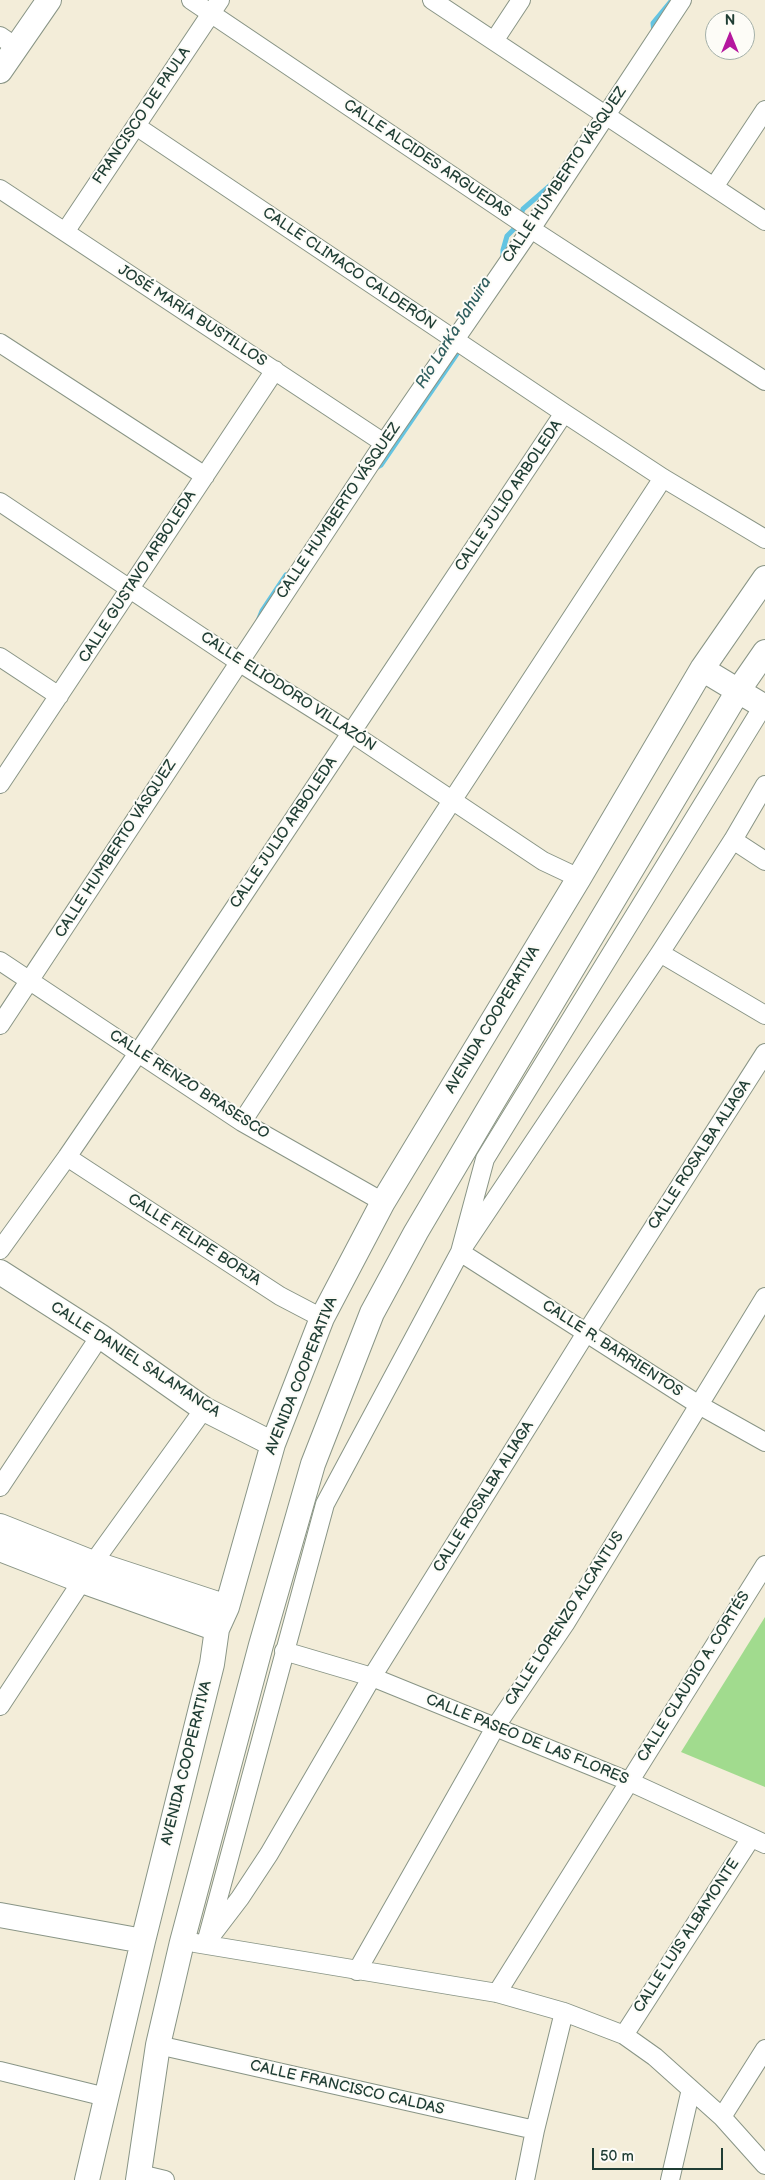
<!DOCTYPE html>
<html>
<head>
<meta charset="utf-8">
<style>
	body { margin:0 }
	#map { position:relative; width:765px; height:2180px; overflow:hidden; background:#f3edd9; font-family:"Balsamiq Sans",sans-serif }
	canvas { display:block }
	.north { position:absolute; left:705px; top:10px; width:50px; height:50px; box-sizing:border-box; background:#fdfcf7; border:1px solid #a4b0a9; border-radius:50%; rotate:0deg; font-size:14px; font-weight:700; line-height:20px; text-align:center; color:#1f3d34 }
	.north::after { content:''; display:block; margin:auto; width:18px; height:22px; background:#b5179e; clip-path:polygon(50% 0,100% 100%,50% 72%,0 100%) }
	.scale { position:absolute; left:592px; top:2148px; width:131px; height:22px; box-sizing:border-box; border:2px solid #1f3d34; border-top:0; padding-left:6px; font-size:15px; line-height:18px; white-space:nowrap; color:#1f3d34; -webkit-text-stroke:4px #fdfcf7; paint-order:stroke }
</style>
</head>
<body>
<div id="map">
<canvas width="765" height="2180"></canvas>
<div class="north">N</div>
<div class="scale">50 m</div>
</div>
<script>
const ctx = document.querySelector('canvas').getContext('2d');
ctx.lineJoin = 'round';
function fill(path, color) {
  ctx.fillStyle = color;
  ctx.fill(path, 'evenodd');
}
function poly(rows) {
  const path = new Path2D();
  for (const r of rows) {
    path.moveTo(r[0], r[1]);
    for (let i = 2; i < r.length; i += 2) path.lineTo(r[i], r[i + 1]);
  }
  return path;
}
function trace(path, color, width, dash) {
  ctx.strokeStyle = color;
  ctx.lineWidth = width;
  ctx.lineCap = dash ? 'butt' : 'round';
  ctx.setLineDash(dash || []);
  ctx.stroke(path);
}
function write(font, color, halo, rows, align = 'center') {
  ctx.font = font + ' "Balsamiq Sans",sans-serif';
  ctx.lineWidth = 4;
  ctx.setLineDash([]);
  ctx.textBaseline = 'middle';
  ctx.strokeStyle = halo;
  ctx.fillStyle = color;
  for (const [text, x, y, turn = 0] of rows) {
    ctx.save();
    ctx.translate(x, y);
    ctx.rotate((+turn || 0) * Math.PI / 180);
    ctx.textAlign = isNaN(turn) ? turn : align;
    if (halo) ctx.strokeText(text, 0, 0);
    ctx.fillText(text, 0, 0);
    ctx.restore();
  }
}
const green = poly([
	[765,1617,765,1787,681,1752]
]);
const stream = poly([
	[654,33,653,23,672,0],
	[503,260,503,250,507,236,517,226,523,209,553,183],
	[374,469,381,465,461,348],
	[258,621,262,611,286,575]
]);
const street = poly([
	[191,0,531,229,765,381],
	[432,0,765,221],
	[0,36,16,47],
	[494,41,521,0],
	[136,126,564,413,663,478,765,539],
	[714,187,765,110],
	[0,189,384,443],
	[65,232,220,0],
	[0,343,205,476],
	[0,502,245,666,350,732,543,861,579,878],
	[0,657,59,696],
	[765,703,485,1159,460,1252,699,1405,765,1442],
	[0,784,275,370],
	[733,840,765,861],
	[660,953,765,1015],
	[0,961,242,1122,383,1202],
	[0,1025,384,443,531,229,682,0],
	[242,1122,663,478],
	[67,1157,280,1296,322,1318],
	[0,1250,67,1157,138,1053,564,413],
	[0,1487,100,1336],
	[93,1563,204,1409],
	[284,1651,372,1677,628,1781,765,1844],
	[0,1706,82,1581],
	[211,1936,240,1898,269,1854,372,1677,586,1333,765,1053],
	[195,1943,497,1993,564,2012,624,2035,655,2057,722,2117,765,2165],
	[206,1943,325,1504,460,1252,660,953,733,840,765,785],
	[357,1971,496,1726,565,1624,765,1297],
	[497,1993,765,1565],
	[624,2035,751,1838],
	[158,2045,535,2130],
	[0,2071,106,2097],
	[722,2117,765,2049],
	[140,2174,165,2180],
	[525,2180,535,2130,564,2012],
	[670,2180,691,2089]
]);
const secondary = poly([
	[0,71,49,0],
	[702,669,765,707],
	[0,1272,100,1336,204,1409,273,1444],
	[0,1526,93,1563,227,1607],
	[0,1549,82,1581,217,1629],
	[0,1915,143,1941],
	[87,2180,143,1941,212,1664,217,1629,227,1607,273,1444,322,1318,383,1202,579,878,702,669,765,578],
	[138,2180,158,2045,182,1942,261,1645,313,1464,372,1313,416,1232,488,1110,738,691,765,652]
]);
const streetNames = [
	["FRANCISCO DE PAULA",142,116,-56],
	["CALLE ALCIDES ARGUEDAS",427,159,34],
	["CALLE HUMBERTO VÁSQUEZ",565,175,-56],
	["CALLE CLIMACO CALDERÓN",349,269,34],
	["JOSÉ MARÍA BUSTILLOS",192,316,33],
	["CALLE JULIO ARBOLEDA",509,496,-56],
	["CALLE HUMBERTO VÁSQUEZ",339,511,-56],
	["CALLE GUSTAVO ARBOLEDA",138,577,-57],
	["CALLE ELIODORO VILLAZÓN",288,692,33],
	["CALLE JULIO ARBOLEDA",284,833,-56],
	["CALLE HUMBERTO VÁSQUEZ",116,849,-57],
	["AVENIDA COOPERATIVA",493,1020,-59],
	["CALLE RENZO BRASESCO",189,1085,33],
	["CALLE ROSALBA ALIAGA",700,1155,-57],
	["CALLE FELIPE BORJA",194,1240,33],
	["CALLE R. BARRIENTOS",612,1349,33],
	["CALLE DANIEL SALAMANCA",135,1360,33],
	["AVENIDA COOPERATIVA",302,1376,-68],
	["CALLE ROSALBA ALIAGA",484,1497,-58],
	["CALLE LORENZO ALCANTUS",565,1619,-57],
	["CALLE CLAUDIO A. CORTÉS",694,1677,-58],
	["CALLE PASEO DE LAS FLORES",527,1740,22],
	["AVENIDA COOPERATIVA",187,1763,-76],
	["CALLE LUIS ALBAMONTE",687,1936,-57],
	["CALLE FRANCISCO CALDAS",347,2088,13]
];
const waterNames = [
	["Río Lark’a Jahuira",454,333,-58]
];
fill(green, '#a1db8e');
trace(stream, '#64c4e2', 5);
trace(street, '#899586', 20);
trace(secondary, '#899586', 26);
trace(street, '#fff', 18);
trace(secondary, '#fff', 24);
write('15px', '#1f3d34', '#fdfcf7', streetNames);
write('italic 16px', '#305f60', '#fdfcf7', waterNames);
</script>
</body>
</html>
